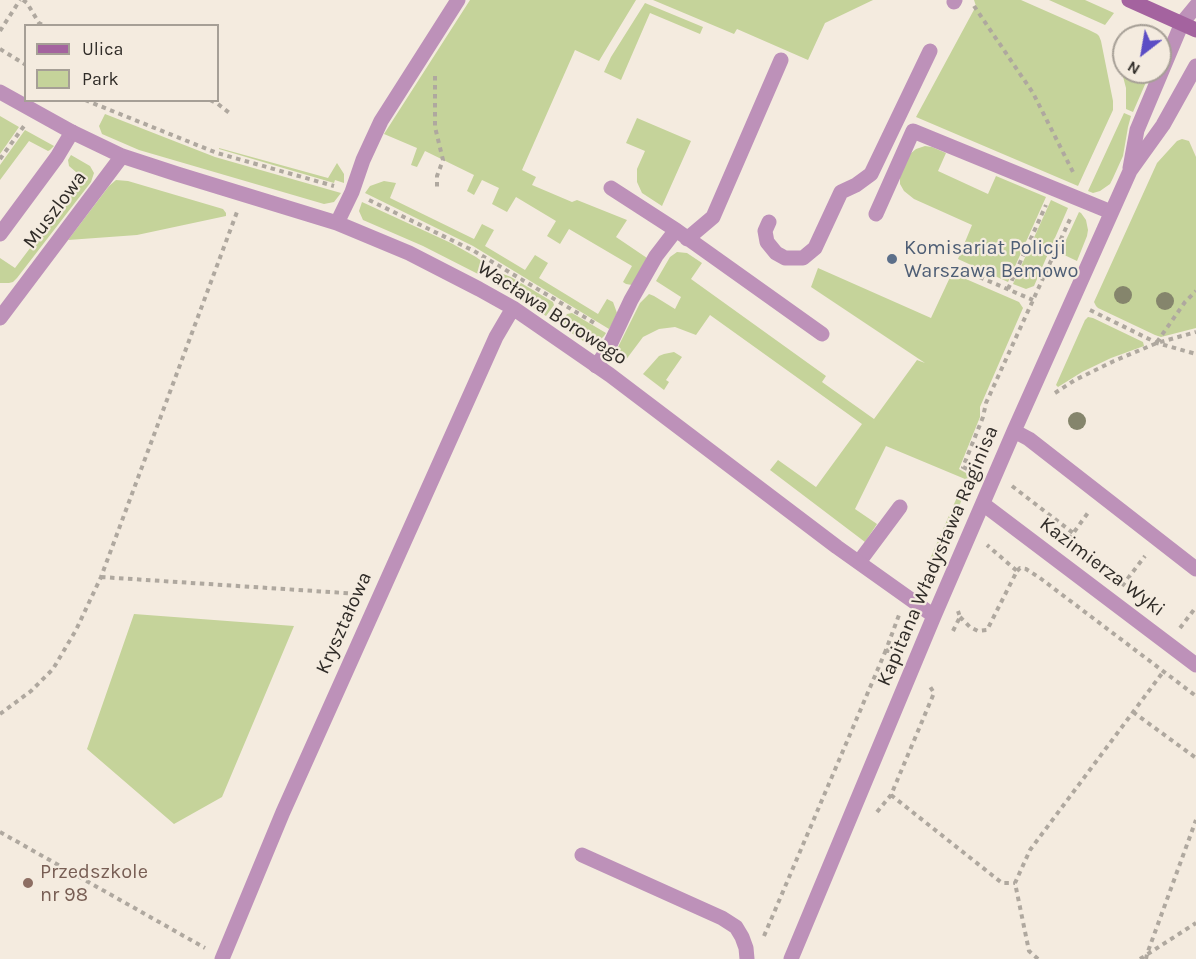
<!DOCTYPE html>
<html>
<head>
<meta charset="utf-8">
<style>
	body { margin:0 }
	#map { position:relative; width:1196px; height:959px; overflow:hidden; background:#f4ebdf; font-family:Karla,sans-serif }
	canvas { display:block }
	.legend { position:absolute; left:24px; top:24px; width:195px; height:78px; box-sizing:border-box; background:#f4ebdf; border:2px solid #a69f96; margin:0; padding:8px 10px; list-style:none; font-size:18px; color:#302c28 }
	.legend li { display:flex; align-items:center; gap:12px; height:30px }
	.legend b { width:30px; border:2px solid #a69f96 }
	.north { position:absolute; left:1112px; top:24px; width:60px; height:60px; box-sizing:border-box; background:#f4ebdf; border:2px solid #a69f96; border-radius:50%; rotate:211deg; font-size:16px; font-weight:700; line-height:24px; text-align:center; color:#302c28 }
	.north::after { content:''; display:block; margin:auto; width:21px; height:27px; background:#5b4dc5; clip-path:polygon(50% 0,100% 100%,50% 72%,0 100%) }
</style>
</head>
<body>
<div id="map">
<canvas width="1196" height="959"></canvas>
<ul class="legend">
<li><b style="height:8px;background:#a4639f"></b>Ulica</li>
<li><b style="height:16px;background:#c5d39a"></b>Park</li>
</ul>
<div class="north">N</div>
</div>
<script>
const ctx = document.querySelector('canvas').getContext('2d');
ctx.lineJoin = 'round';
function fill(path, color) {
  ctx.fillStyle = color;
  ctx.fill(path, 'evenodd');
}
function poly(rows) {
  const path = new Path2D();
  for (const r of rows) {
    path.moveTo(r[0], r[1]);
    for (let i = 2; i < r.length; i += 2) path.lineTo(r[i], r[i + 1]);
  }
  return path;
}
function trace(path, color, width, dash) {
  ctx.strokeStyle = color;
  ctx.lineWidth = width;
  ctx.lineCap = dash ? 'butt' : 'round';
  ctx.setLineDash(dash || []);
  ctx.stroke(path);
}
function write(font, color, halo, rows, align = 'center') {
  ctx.font = font + ' Karla,sans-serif';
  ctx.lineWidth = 4.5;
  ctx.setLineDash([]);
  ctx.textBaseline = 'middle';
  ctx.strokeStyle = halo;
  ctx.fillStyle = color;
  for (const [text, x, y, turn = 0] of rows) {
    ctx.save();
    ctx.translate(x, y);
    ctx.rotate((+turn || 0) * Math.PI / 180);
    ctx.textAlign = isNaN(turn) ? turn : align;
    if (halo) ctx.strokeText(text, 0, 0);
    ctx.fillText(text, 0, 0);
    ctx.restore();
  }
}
const green = poly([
	[470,0,636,0,599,61,575,50,522,170,536,177,532,185,572,202,577,200,627,220,616,237,647,258,632,285,626,284,623,282,632,266,569,229,560,244,547,236,556,221,516,197,507,212,492,204,499,188,482,180,474,195,467,191,474,175,425,151,417,167,411,165,417,148,384,134],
	[653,0,873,0,825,23,808,60,737,29,734,34],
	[974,0,1021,0,1089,30,1097,34,1099,36,1101,41,1113,101,1113,110,1078,186,916,117,976,6],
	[1049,0,1085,0,1114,13,1105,25],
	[645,3,703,27,700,34,650,13,621,80,604,72,611,57],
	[1124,66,1124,72,1147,72,1150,73,1133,112,1126,109,1126,88,1121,69],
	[1124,113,1131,116,1128,127,1123,156,1113,178,1110,184,1100,191,1093,193,1088,191],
	[105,114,215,157,341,193,334,202,324,204,139,150,102,134,99,126],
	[0,116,19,127,0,154],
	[637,118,691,141,662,206,642,193,637,182,637,169,645,151,626,143],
	[25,130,54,146,50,150,48,151,29,141,0,180,0,165],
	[1182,139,1189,141,1196,157,1196,328,1161,337,1155,335,1098,308,1096,306,1094,302,1157,163,1177,141],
	[925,146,932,147,946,153,938,171,988,194,996,176,1046,197,1008,282,958,259,972,225,914,199,904,191,900,184,900,176,910,154,916,149],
	[219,148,328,178,337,163,344,174,344,183,335,180,334,183,219,149],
	[71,155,90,166,94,173,91,182,17,278,13,282,9,283,0,283,0,258,15,268,83,178,69,166,68,160],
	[116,180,128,181,223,209,226,213,226,216,137,235,68,240,109,186],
	[384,181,396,183,390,198,474,239,482,224,494,230,485,246,525,270,535,255,548,263,539,278,598,314,607,299,613,302,617,313,612,324,609,329,473,246,365,193,370,186],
	[1051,200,1068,208,1034,286,1026,289,1013,284],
	[362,202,451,243,476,257,483,262,478,274,423,246,363,220,359,211],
	[1079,212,1081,213,1086,220,1088,230,1087,236,1077,261,1060,253],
	[677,252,687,253,702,263,691,279,826,376,822,382,874,419,917,360,925,363,811,287,818,268,931,318,952,273,1019,302,1023,308,980,407,980,417,959,469,966,473,969,479,968,485,937,559,934,560,930,559,965,479,886,446,855,509,877,524,865,542,770,470,778,460,816,487,862,424,710,315,696,335,675,327,659,329,643,337,625,361,615,353,640,303,649,294,654,296,675,309,681,297,656,281,670,257],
	[498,272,511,277,553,302,554,305,546,316,492,282],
	[572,313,606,333,604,336,597,343,589,345,560,325,567,314],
	[1088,317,1093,318,1143,342,1144,346,1111,358,1082,372,1058,387,1056,385,1085,320],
	[674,352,682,357,666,380,669,382,664,390,643,374,659,356,664,354],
	[134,614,294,626,222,797,174,824,87,749]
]);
const path = poly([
	[23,0,27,3,39,23,45,26],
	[974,6,1033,93,1074,174],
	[0,31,20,0],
	[0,49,26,65],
	[435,76,435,127,443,160,437,176,437,191],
	[85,100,217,153,334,186],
	[210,100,218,104,232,115],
	[0,159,24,126],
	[369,200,474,251,596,324],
	[963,270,1033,300],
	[1008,289,1046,205],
	[1090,310,1157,343,1196,354],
	[1157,342,1185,302,1196,291],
	[1055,393,1075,380,1114,361,1157,343,1196,332],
	[975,473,963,467,983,417,986,403,1071,217],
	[1012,486,1073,533],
	[1069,539,1090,510],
	[1017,571,1020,568,1026,569,1040,578,1196,696],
	[101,577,360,594],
	[1122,586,1145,556],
	[960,617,970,627,978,631,987,630,1017,571,987,545],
	[1180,628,1196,607],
	[953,631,960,617,958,611],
	[898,654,886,650,899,615],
	[1133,712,1196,758],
	[0,714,31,691,53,669,76,630,101,577,237,212],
	[891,795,1002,883,1015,883],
	[877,812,891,795,934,693,929,685],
	[0,832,205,948],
	[764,936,886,650],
	[1038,959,1029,951,1015,883,1030,850,1163,672],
	[1140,959,1196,923],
	[1146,959,1147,954,1196,820]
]);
const lane = poly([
	[954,2,955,0],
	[611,188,676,230,822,334],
	[876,214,913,131,1111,212],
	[769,222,765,231,767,242,776,253,785,258,803,258,815,248,841,192,856,185,871,174,930,51],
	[0,234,57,157,72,132],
	[687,239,713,217,781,60],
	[596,366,607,351,631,300,656,256,676,230],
	[859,562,900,507]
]);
const street = poly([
	[0,92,72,132,122,156,177,174,337,223,409,253,479,289,513,308,610,375,837,547,934,616],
	[1130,168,1137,130,1182,23,1196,6],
	[337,223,352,192,363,160,381,121,458,0],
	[0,318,122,156],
	[1014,431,1029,439,1196,569],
	[983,504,1196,665],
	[582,855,722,918,736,927,742,937,746,948,747,959],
	[222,959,283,812,496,337,513,308],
	[791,959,934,616,1014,431,1130,171,1163,125,1196,66]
]);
const secondary = poly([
	[1129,0,1196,30]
]);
const trees = [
	[1123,295],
	[1165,301],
	[1077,421]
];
const markers = [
	[892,259,6,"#5c6f8a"],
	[28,883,6,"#8d6e63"]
];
const streetNames = [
	["Muszlowa",55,210,-53],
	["Wacława Borowego",552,313,33],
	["Kapitana Władysława Raginisa",938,556,-67],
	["Kazimierza Wyki",1102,567,37],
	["Kryształowa",344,623,-66]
];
const serviceNames = [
	["Komisariat Policji",904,248],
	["Warszawa Bemowo",904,271]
];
const educationNames = [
	["Przedszkole",40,872],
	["nr 98",40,895]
];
fill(green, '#c5d39a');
trace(path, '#afa89f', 4, [4.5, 4.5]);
trace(lane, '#bd91b9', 15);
trace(street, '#bd91b9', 15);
trace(secondary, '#a4639f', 15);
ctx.fillStyle = '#85856c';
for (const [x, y] of trees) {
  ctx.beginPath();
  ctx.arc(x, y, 9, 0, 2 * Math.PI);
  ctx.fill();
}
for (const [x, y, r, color] of markers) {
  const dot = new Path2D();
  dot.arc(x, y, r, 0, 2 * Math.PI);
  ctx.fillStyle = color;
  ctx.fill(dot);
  trace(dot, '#f4ebdf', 2);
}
write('20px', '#302c28', '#f4ebdf', streetNames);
write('20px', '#4e5e75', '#f4ebdf', serviceNames, 'left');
write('20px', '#785e54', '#f4ebdf', educationNames, 'left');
</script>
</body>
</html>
